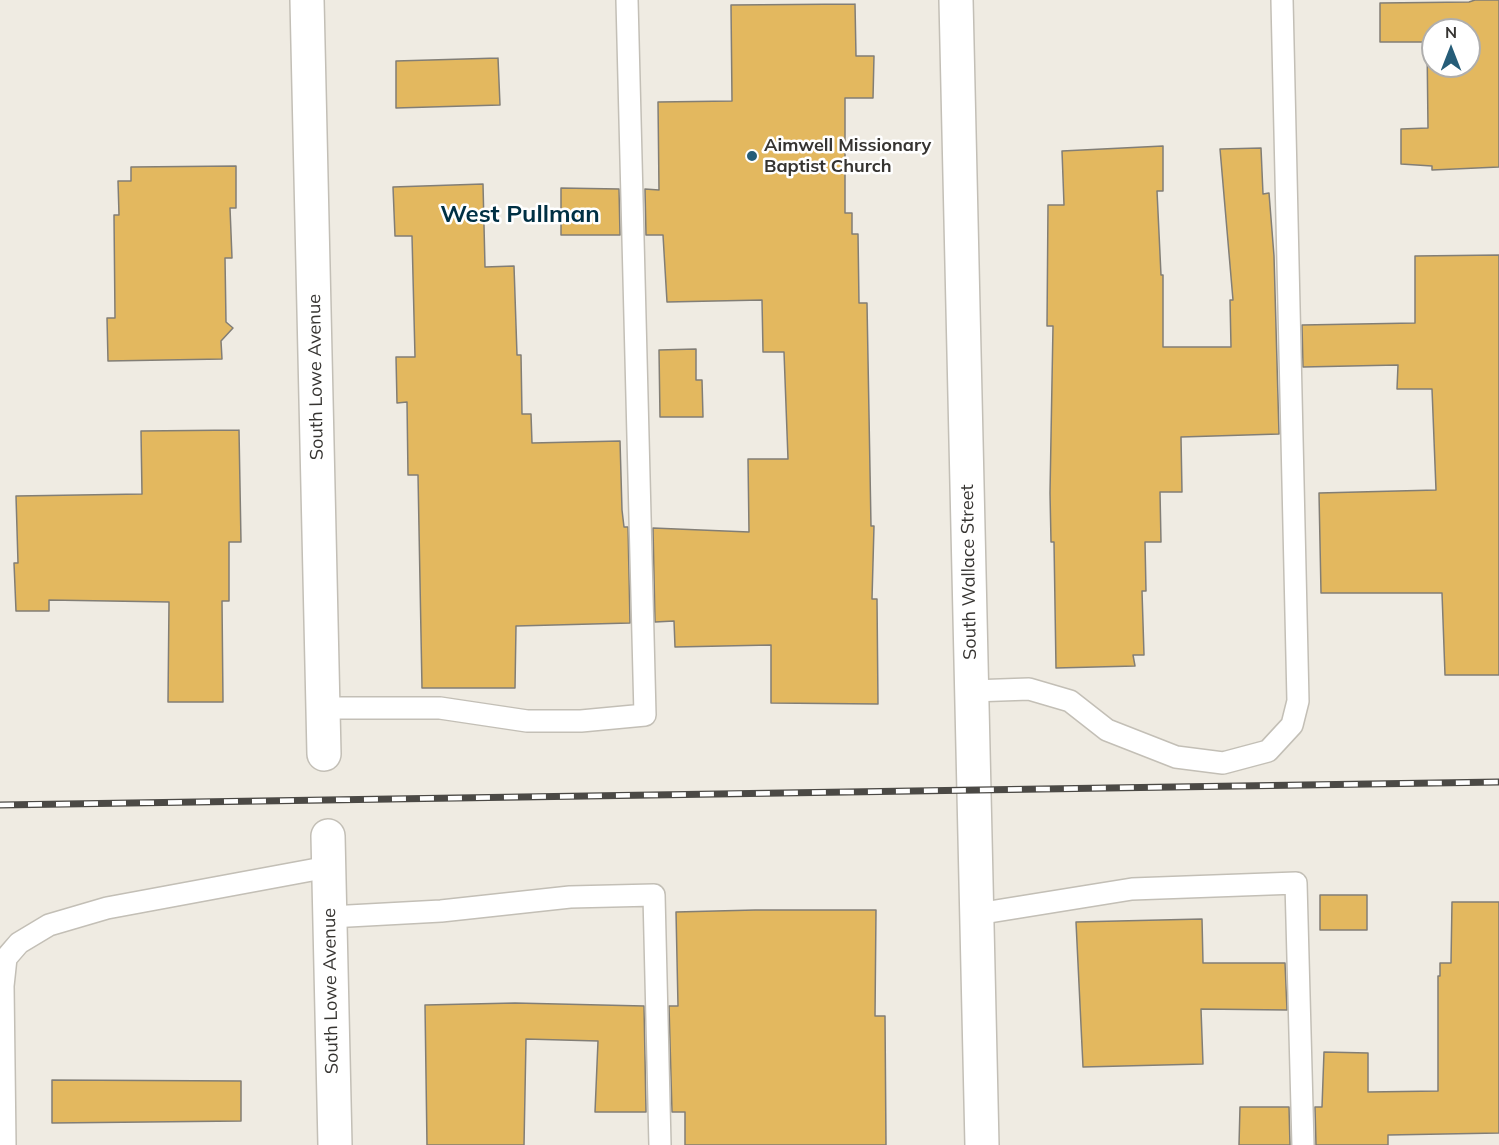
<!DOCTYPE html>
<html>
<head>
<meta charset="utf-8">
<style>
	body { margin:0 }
	#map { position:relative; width:1499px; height:1145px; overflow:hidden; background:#efebe2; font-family:Mulish,sans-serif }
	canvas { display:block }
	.north { position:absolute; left:1421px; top:18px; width:60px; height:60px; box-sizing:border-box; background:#fff; border:2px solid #afaead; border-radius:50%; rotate:0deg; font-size:16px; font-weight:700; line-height:24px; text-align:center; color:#363431 }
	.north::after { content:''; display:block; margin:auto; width:21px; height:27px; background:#265d78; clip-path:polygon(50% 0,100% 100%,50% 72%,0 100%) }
</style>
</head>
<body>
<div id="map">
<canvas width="1499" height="1145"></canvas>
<div class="north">N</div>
</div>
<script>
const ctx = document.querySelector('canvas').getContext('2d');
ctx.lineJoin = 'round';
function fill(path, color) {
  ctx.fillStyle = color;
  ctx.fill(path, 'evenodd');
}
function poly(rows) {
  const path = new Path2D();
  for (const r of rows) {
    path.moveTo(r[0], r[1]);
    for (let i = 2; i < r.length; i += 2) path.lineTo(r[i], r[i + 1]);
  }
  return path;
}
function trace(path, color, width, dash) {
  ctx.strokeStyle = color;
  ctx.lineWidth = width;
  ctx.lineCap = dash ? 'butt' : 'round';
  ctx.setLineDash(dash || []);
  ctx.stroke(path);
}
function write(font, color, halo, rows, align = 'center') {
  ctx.font = font + ' Mulish,sans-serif';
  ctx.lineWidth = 5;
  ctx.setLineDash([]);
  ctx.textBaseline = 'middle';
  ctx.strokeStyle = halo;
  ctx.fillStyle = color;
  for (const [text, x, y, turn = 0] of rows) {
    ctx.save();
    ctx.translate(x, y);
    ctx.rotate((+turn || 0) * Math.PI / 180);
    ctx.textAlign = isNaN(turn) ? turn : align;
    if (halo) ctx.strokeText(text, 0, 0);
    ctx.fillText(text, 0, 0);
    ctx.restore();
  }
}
const building = poly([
	[1475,0,1499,0,1499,167,1432,170,1432,166,1401,164,1401,129,1428,128,1427,42,1380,42,1380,3,1469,2,1475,0],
	[1433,30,1469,30,1469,66,1433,66,1433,30],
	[855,4,856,56,874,56,873,98,845,98,845,213,852,213,852,234,858,234,859,303,867,303,871,526,874,526,872,599,877,599,878,704,771,703,771,645,675,647,674,621,655,622,653,528,749,532,748,459,788,459,784,352,763,352,762,300,667,302,663,235,646,235,645,189,659,190,658,102,732,101,731,5,855,4],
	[498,58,500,105,396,108,396,61,498,58],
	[1163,146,1163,191,1157,191,1161,275,1163,275,1163,347,1231,347,1230,300,1233,300,1220,149,1261,148,1263,194,1269,193,1274,256,1279,434,1181,437,1182,492,1160,492,1161,542,1145,542,1146,591,1142,591,1144,655,1133,655,1135,666,1056,668,1054,542,1051,542,1050,493,1053,326,1047,326,1048,205,1064,205,1062,151,1163,146],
	[236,166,236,208,230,208,232,258,225,258,226,322,233,328,221,341,222,359,108,361,107,318,115,318,114,215,119,215,118,181,131,181,131,167,236,166],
	[483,184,485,267,514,266,517,355,521,355,522,414,531,414,532,443,620,441,622,510,624,527,628,527,630,623,516,626,515,688,422,688,418,475,408,475,407,402,397,403,396,357,415,357,412,236,395,236,393,187,483,184],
	[561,188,619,189,620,235,561,235,561,188],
	[1499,255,1499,675,1445,675,1442,593,1321,593,1319,493,1436,490,1432,389,1397,389,1398,365,1303,367,1302,325,1415,323,1415,256,1499,255],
	[696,349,696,380,702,380,703,417,660,417,659,350,696,349],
	[239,430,241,542,229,542,229,601,222,601,223,702,168,702,169,602,49,600,49,611,16,611,14,563,18,563,16,496,142,494,141,431,239,430],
	[1320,895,1367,895,1367,930,1320,930,1320,895],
	[1452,902,1499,902,1499,1133,1388,1135,1388,1145,1316,1145,1315,1107,1322,1107,1324,1052,1368,1053,1368,1092,1438,1091,1438,976,1440,976,1440,963,1451,963,1452,902],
	[755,910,876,910,875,1016,885,1016,886,1145,685,1145,685,1112,672,1112,669,1006,678,1006,676,912,755,910],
	[1202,919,1203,963,1285,963,1287,1010,1201,1009,1203,1064,1083,1067,1076,922,1202,919],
	[515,1003,644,1006,646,1112,595,1112,598,1041,526,1039,524,1145,427,1145,425,1005,515,1003],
	[52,1080,241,1081,241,1121,52,1123,52,1080],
	[1240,1107,1289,1107,1290,1145,1239,1145,1240,1107]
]);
const service = poly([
	[972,691,1029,689,1070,701,1107,730,1176,757,1223,763,1268,751,1292,725,1298,701,1282,0],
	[324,708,440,708,527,721,581,721,645,715,627,0],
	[977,914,1132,889,1296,883,1303,1145],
	[330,917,441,911,570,897,654,895,660,1145],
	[5,1145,3,986,6,958,19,943,49,925,107,908,328,867]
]);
const minor = poly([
	[307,0,324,754],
	[956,0,982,1145],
	[328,836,335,1145]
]);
const rail = poly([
	[0,805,1499,782]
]);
const markers = [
	[752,156,6,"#265d78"]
];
const poiNames = [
	["Aimwell Missionary",764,146],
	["Baptist Church",764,167]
];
const streetNames = [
	["South Lowe Avenue",316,377,-91],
	["South Wallace Street",969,572,-91],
	["South Lowe Avenue",331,991,-91]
];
const districtNames = [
	["West Pullman",520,215]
];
fill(building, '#e3b85f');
trace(building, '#827e76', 1.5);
trace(service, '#c3bfb6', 24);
trace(minor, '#c3bfb6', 36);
trace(service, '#fff', 21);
trace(minor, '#fff', 33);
trace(rail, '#4b4945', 7);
trace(rail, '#fff', 4.5, [14]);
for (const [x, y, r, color] of markers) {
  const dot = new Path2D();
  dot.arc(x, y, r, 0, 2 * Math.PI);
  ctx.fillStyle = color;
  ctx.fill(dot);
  trace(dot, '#fff', 2);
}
write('bold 18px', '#363431', '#fff', poiNames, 'left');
write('18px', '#363431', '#fff', streetNames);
write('bold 24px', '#003044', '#fff', districtNames);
</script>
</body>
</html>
